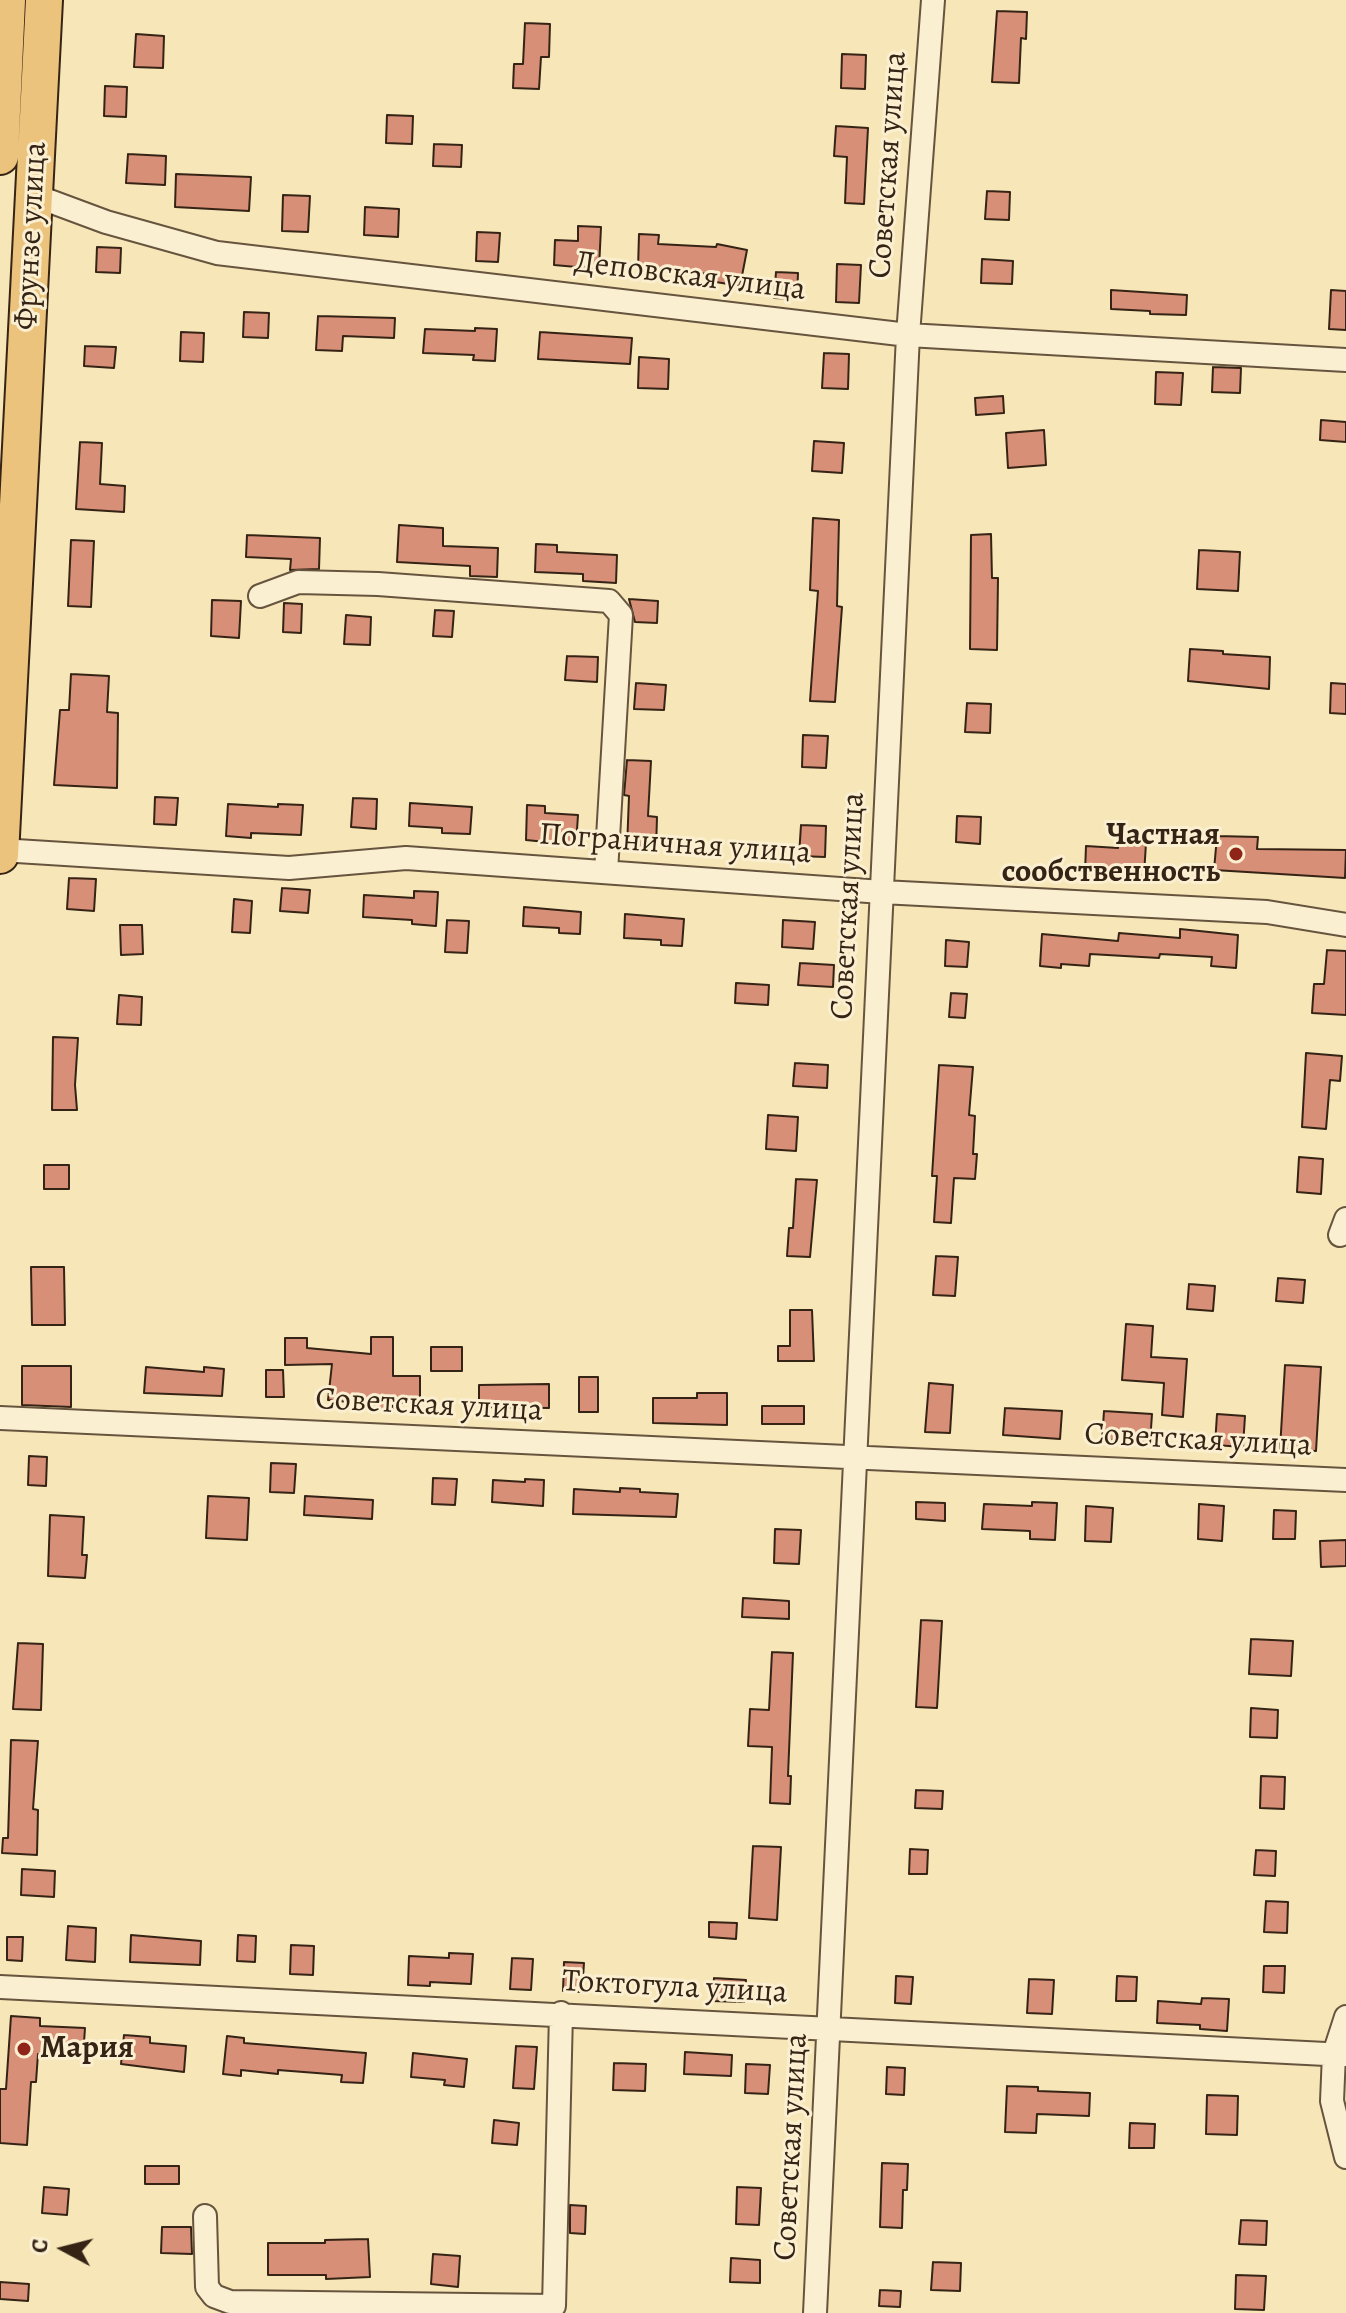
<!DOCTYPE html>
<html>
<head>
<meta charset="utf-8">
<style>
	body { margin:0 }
	#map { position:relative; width:1346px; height:2313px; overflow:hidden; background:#f7e6b7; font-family:Alegreya,serif }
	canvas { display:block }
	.north { position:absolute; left:24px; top:2209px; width:80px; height:80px; -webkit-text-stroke:6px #faefd0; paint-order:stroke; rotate:277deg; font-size:22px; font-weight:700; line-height:32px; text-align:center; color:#352315 }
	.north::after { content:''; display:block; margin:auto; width:28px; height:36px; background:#352315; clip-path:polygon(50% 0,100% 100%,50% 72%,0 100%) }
</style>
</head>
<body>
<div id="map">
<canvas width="1346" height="2313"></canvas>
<div class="north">С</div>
</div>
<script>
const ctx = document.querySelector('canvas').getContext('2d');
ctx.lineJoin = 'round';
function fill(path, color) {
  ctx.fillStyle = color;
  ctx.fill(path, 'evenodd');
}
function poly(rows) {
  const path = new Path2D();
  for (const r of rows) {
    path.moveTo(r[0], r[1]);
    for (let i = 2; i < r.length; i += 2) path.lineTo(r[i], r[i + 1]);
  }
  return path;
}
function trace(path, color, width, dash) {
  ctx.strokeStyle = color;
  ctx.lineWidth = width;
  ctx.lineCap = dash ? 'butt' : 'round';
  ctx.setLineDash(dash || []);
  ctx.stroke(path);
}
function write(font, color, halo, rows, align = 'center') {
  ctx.font = font + ' Alegreya,serif';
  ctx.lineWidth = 6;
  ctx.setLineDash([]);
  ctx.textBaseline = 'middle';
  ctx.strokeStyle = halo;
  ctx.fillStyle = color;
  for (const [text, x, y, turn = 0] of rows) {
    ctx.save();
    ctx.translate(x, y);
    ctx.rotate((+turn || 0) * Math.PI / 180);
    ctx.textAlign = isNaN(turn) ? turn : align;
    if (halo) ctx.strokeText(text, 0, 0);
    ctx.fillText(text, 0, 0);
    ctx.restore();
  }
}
const building = poly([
	[997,11,1027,12,1026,39,1021,38,1019,83,992,82,997,11],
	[525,23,550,24,549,57,541,57,539,89,513,88,514,64,523,64,525,23],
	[136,34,164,36,163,68,134,67,136,34],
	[842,54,866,55,865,89,841,88,842,54],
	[105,86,127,87,126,117,104,116,105,86],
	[387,115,413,116,412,144,386,143,387,115],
	[836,126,868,128,864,204,845,203,847,157,834,156,836,126],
	[434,144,462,145,461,167,433,166,434,144],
	[128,154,166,156,165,185,126,183,128,154],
	[176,174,251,177,249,211,175,207,176,174],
	[987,191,1010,192,1009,220,985,219,987,191],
	[283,195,310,196,308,232,282,231,283,195],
	[365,207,399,209,398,237,364,235,365,207],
	[578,226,601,227,599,269,554,265,555,240,578,241,578,226],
	[477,232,500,233,498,262,476,261,477,232],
	[639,234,659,235,658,244,716,247,717,244,747,250,740,286,710,281,711,274,638,269,639,234],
	[97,247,121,248,120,273,96,272,97,247],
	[982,259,1013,261,1012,284,981,283,982,259],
	[837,264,861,265,859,303,836,302,837,264],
	[776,272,798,273,797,299,774,298,776,272],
	[1111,290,1187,295,1186,315,1150,314,1150,311,1111,309,1111,290],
	[1331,290,1346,291,1346,330,1329,329,1331,290],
	[244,312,269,313,268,338,243,337,244,312],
	[318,316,395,318,394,338,343,336,342,351,316,350,318,316],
	[475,328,497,329,495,361,473,360,474,355,423,353,425,329,475,331,475,328],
	[181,332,204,333,203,362,180,361,181,332],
	[540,332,632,338,630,364,538,359,540,332],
	[85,346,116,347,114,368,84,366,85,346],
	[824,353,849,354,848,389,822,388,824,353],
	[639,357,669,359,668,389,638,388,639,357],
	[1213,367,1241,368,1240,393,1212,392,1213,367],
	[1156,372,1183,373,1181,405,1155,404,1156,372],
	[1003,396,1004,413,976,415,975,398,1003,396],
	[1321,420,1346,422,1346,442,1320,440,1321,420],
	[1044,430,1046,465,1008,468,1006,433,1044,430],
	[814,441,844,443,842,473,812,471,814,441],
	[80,442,102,443,100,484,125,486,124,512,76,509,80,442],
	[813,518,839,520,837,606,842,607,835,702,810,701,818,591,810,590,813,518],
	[399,525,443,528,443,546,498,548,497,577,470,576,470,566,397,562,399,525],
	[991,534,992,578,998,578,997,650,970,649,971,535,991,534],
	[247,535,320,538,319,569,290,570,291,559,246,557,247,535],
	[71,540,94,541,91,607,68,606,71,540],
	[536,544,557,545,557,552,617,555,616,583,583,581,583,574,535,572,536,544],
	[1199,550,1240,552,1238,591,1197,589,1199,550],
	[629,599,658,601,657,623,635,622,629,599],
	[212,600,241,601,239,638,211,636,212,600],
	[284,603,302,604,301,633,283,632,284,603],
	[435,610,454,611,452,637,433,636,435,610],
	[346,615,371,617,370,645,344,644,346,615],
	[1190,649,1223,651,1223,654,1270,657,1269,689,1188,681,1190,649],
	[567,656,598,657,597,682,565,680,567,656],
	[71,674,109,676,107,712,118,713,117,788,54,785,60,710,69,710,71,674],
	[636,683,666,685,664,710,634,709,636,683],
	[1331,683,1346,684,1346,714,1330,713,1331,683],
	[967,703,991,704,990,733,965,732,967,703],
	[803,735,828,736,826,768,802,767,803,735],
	[627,760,651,761,648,816,657,817,656,850,627,848,629,796,624,795,627,760],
	[155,797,178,798,176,825,154,824,155,797],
	[353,798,377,799,376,829,351,827,353,798],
	[410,803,472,807,470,834,442,833,442,828,409,826,410,803],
	[228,804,278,807,278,804,303,805,301,835,251,833,251,838,226,836,228,804],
	[527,805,545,806,545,813,578,815,576,845,526,840,527,805],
	[957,816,981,817,980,844,956,842,957,816],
	[801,825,826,826,825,857,799,856,801,825],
	[1217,836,1258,837,1257,849,1346,850,1345,878,1214,870,1217,836],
	[1118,842,1146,843,1144,875,1085,872,1086,846,1118,848,1118,842],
	[69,878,96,879,94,911,67,909,69,878],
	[282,888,310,890,308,913,280,911,282,888],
	[414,891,438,892,436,926,412,924,412,920,363,917,364,895,414,898,414,891],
	[234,899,252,901,250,933,232,932,234,899],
	[524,907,581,912,580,934,559,933,559,928,523,926,524,907],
	[625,914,684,919,682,946,661,945,661,940,624,938,625,914],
	[447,920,469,921,467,953,445,952,447,920],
	[783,920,815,922,813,949,782,947,783,920],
	[120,925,142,925,143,954,121,955,120,925],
	[1180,929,1238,935,1236,968,1211,966,1212,957,1160,954,1159,958,1090,954,1089,966,1061,964,1061,968,1040,966,1042,934,1118,941,1119,933,1180,938,1180,929],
	[946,940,969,942,967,967,945,966,946,940],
	[1327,950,1346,951,1346,1015,1312,1013,1314,984,1324,984,1327,950],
	[800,963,834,965,833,987,798,985,800,963],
	[736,983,769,985,768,1005,735,1003,736,983],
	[951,993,967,994,965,1018,949,1017,951,993],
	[119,995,142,997,141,1025,117,1024,119,995],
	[53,1037,78,1038,75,1085,77,1110,52,1110,53,1037],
	[1306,1053,1342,1056,1340,1081,1330,1080,1326,1129,1302,1127,1306,1053],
	[795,1063,828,1065,827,1088,793,1086,795,1063],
	[939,1065,973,1067,969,1115,975,1116,973,1154,977,1154,975,1179,954,1178,951,1223,934,1222,937,1176,932,1176,939,1065],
	[768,1115,798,1117,796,1151,766,1149,768,1115],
	[1299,1157,1323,1159,1321,1194,1297,1192,1299,1157],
	[44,1165,69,1165,69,1189,44,1189,44,1165],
	[796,1179,817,1180,810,1257,787,1256,789,1228,793,1228,796,1179],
	[936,1256,958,1257,955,1296,933,1295,936,1256],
	[31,1267,64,1267,65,1325,32,1325,31,1267],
	[1278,1278,1305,1280,1303,1303,1276,1301,1278,1278],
	[1189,1284,1215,1286,1213,1311,1187,1309,1189,1284],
	[790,1310,812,1310,814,1361,778,1361,778,1346,790,1346,790,1310],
	[1126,1324,1153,1326,1151,1357,1187,1359,1183,1417,1162,1415,1164,1383,1122,1380,1126,1324],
	[371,1337,393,1337,393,1376,420,1376,420,1402,393,1403,393,1410,371,1410,371,1404,328,1400,332,1364,285,1365,285,1338,307,1338,307,1348,371,1354,371,1337],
	[431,1347,462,1347,462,1371,431,1371,431,1347],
	[1285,1365,1321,1367,1316,1451,1280,1449,1285,1365],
	[22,1366,71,1366,71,1407,22,1405,22,1366],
	[146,1367,204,1372,204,1367,224,1369,222,1396,144,1393,146,1367],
	[266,1370,283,1370,284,1397,266,1397,266,1370],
	[579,1377,598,1377,598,1412,579,1412,579,1377],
	[929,1383,953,1385,950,1433,925,1432,929,1383],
	[549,1384,549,1408,479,1407,479,1385,549,1384],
	[697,1393,727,1393,727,1425,653,1423,653,1398,697,1398,697,1393],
	[762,1406,804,1406,804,1424,762,1424,762,1406],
	[1005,1408,1062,1411,1060,1439,1003,1435,1005,1408],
	[1104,1411,1152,1414,1150,1443,1102,1440,1104,1411],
	[1217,1414,1245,1416,1243,1447,1215,1445,1217,1414],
	[29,1456,47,1457,46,1486,28,1485,29,1456],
	[271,1463,296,1464,294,1493,270,1492,271,1463],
	[433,1478,457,1479,455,1505,432,1504,433,1478],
	[525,1479,544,1480,543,1506,492,1502,493,1480,525,1482,525,1479],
	[620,1488,640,1489,640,1492,678,1494,676,1517,573,1514,574,1489,620,1492,620,1488],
	[208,1496,249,1498,247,1540,206,1538,208,1496],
	[305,1496,373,1500,372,1519,304,1515,305,1496],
	[916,1502,945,1503,945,1521,916,1519,916,1502],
	[1032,1502,1057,1503,1055,1540,1030,1539,1030,1531,982,1529,984,1504,1032,1506,1032,1502],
	[1199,1504,1224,1506,1222,1541,1198,1539,1199,1504],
	[1086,1506,1113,1508,1111,1542,1085,1541,1086,1506],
	[1274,1510,1296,1511,1295,1539,1273,1539,1274,1510],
	[50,1515,84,1517,82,1555,87,1555,85,1578,48,1576,50,1515],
	[775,1529,801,1530,799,1564,774,1563,775,1529],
	[1346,1540,1346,1566,1321,1567,1320,1541,1346,1540],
	[743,1598,789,1601,789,1619,742,1617,743,1598],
	[921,1620,942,1621,937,1708,916,1707,921,1620],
	[1251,1639,1293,1641,1291,1676,1249,1674,1251,1639],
	[18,1643,43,1644,41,1710,13,1709,18,1643],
	[772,1652,793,1653,788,1776,791,1776,790,1804,770,1803,772,1747,748,1746,750,1709,769,1710,772,1652],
	[1251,1708,1278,1710,1277,1738,1250,1737,1251,1708],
	[11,1740,38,1741,33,1809,38,1810,37,1855,2,1853,3,1838,8,1838,11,1740],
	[1261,1776,1285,1777,1284,1809,1260,1808,1261,1776],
	[916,1790,943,1791,942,1809,915,1808,916,1790],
	[753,1846,781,1847,777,1920,749,1918,753,1846],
	[910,1849,928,1850,927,1874,909,1874,910,1849],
	[1256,1850,1276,1851,1275,1876,1254,1875,1256,1850],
	[22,1869,55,1871,54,1897,21,1895,22,1869],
	[1266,1901,1288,1902,1287,1933,1264,1932,1266,1901],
	[709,1922,737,1923,736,1939,709,1937,709,1922],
	[68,1926,96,1928,95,1962,66,1960,68,1926],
	[131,1935,201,1941,200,1965,130,1962,131,1935],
	[238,1935,256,1936,255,1962,237,1961,238,1935],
	[7,1937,23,1937,22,1961,7,1960,7,1937],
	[291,1945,314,1946,313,1975,290,1974,291,1945],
	[449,1953,473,1954,471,1984,430,1982,430,1986,408,1985,409,1956,449,1958,449,1953],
	[512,1958,533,1959,531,1990,510,1989,512,1958],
	[564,1962,584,1963,582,1992,563,1991,564,1962],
	[1264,1966,1285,1966,1284,1993,1263,1992,1264,1966],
	[896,1976,913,1977,911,2004,895,2003,896,1976],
	[1117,1976,1137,1977,1136,2001,1116,2001,1117,1976],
	[714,1978,746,1980,744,2002,712,2001,714,1978],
	[1029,1979,1054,1980,1052,2014,1027,2013,1029,1979],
	[1202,1998,1229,1999,1227,2031,1200,2029,1200,2025,1157,2023,1158,2001,1201,2004,1202,1998],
	[11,2016,40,2018,40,2026,85,2028,83,2057,38,2054,36,2082,31,2082,27,2145,0,2143,0,2089,6,2089,11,2016],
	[124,2035,150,2037,150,2043,186,2046,184,2072,121,2064,124,2035],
	[227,2036,244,2038,244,2043,366,2053,363,2083,341,2082,342,2075,278,2070,278,2074,241,2070,241,2076,223,2074,227,2036],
	[516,2046,537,2047,534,2089,513,2088,516,2046],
	[685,2052,732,2055,731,2076,684,2074,685,2052],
	[413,2053,467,2059,464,2087,444,2085,445,2080,411,2077,413,2053],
	[614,2063,646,2064,645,2091,613,2090,614,2063],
	[746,2064,770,2065,768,2094,745,2093,746,2064],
	[887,2067,905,2068,904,2095,886,2094,887,2067],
	[1007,2086,1038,2087,1038,2091,1090,2093,1089,2116,1037,2114,1036,2133,1005,2132,1007,2086],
	[1207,2095,1238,2096,1237,2135,1206,2134,1207,2095],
	[494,2120,519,2123,517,2145,492,2143,494,2120],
	[1130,2123,1155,2124,1154,2148,1129,2148,1130,2123],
	[882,2163,908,2164,907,2190,903,2190,902,2228,880,2227,882,2163],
	[145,2166,179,2166,179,2184,145,2184,145,2166],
	[44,2187,69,2189,67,2215,42,2213,44,2187],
	[737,2187,761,2188,759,2225,736,2224,737,2187],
	[570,2205,586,2206,585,2234,570,2233,570,2205],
	[1241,2220,1267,2221,1266,2245,1239,2244,1241,2220],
	[162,2227,191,2227,192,2254,161,2253,162,2227],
	[368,2239,370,2277,326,2279,326,2275,268,2275,268,2243,325,2243,325,2240,368,2239],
	[433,2254,460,2256,458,2287,431,2284,433,2254],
	[731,2258,760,2260,760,2283,730,2282,731,2258],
	[933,2262,961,2263,960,2291,931,2290,933,2262],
	[1236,2275,1266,2276,1264,2310,1235,2309,1236,2275],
	[0,2282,29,2284,28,2301,0,2299,0,2282],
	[880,2290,901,2291,900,2307,879,2306,880,2290]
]);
const minor = poly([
	[36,196,106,222,217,253,908,335,1346,360],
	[260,596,298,582,378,584,609,601,621,615,606,872],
	[0,850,289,868,406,858,882,892,1267,912,1346,925],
	[1340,1235,1346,1219],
	[0,1418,1346,1480],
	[0,1987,1346,2055],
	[1346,2017,1334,2054,1332,2101,1346,2157],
	[205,2216,207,2287,214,2296,230,2302,554,2306,561,2013],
	[815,2313,908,335,933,0]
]);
const primary = poly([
	[0,156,7,0],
	[0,855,44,0]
]);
const markers = [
	[1236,854,8,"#8f2418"],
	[24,2049,8,"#8f2418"]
];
const streetNames = [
	["Советская улица",889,165,-86],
	["Фрунзе улица",32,236,-87],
	["Деповская улица",690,277,7],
	["Пограничная улица",675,845,4],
	["Советская улица",849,906,-87],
	["Советская улица",429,1406,3],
	["Советская улица",1198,1441,3],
	["Токтогула улица",675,1988,3],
	["Советская улица",792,2147,-87]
];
const poiNames = [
	["Частная",1220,836],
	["сообственность",1220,873],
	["Мария",40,2049,"left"]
];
fill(building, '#d78f77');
trace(building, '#352315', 2);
trace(minor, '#66543e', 26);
trace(primary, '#352315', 40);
trace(minor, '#faefd0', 22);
trace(primary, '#ecc37c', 36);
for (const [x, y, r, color] of markers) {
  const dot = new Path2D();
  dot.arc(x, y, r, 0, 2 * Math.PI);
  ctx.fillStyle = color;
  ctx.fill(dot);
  trace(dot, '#faefd0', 3);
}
write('32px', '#352315', '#faefd0', streetNames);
write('bold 32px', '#352315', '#faefd0', poiNames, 'right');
</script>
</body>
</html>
